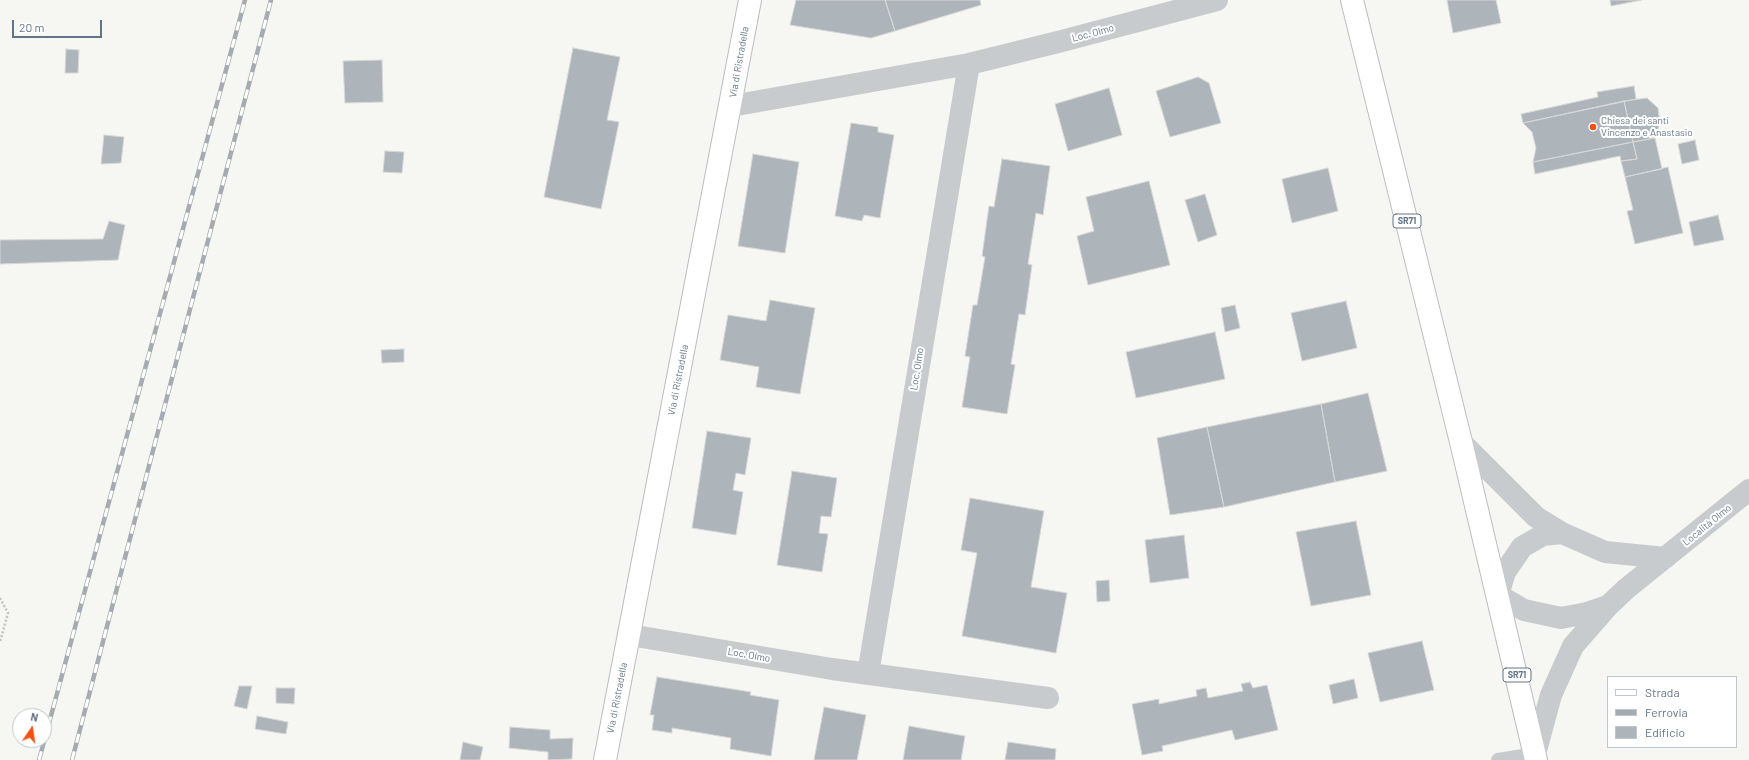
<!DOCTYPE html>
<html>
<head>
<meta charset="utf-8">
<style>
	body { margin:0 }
	#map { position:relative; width:1749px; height:760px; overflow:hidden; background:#f6f6f2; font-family:Barlow,sans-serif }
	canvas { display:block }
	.legend { position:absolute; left:1607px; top:676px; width:130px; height:72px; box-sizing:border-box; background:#fff; border:1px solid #c0c8cf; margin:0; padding:5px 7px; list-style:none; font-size:12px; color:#627586 }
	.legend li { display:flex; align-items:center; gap:8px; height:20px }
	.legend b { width:20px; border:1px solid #c0c8cf }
	.north { position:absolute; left:12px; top:708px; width:40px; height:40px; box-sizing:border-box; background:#fff; border:1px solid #c0c8cf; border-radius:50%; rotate:13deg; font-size:11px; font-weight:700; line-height:16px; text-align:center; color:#627586 }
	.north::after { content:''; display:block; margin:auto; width:14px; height:18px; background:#f25116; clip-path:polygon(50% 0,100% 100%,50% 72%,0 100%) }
	.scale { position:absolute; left:12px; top:20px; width:90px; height:18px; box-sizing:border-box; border:2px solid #627586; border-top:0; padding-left:5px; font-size:12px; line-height:14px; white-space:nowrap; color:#627586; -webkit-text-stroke:3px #fff; paint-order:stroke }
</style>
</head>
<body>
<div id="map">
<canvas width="1749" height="760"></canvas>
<ul class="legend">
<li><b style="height:5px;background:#fff"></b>Strada</li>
<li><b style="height:5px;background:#a5abb1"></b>Ferrovia</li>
<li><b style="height:11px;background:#adb5bb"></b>Edificio</li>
</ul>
<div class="north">N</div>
<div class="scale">20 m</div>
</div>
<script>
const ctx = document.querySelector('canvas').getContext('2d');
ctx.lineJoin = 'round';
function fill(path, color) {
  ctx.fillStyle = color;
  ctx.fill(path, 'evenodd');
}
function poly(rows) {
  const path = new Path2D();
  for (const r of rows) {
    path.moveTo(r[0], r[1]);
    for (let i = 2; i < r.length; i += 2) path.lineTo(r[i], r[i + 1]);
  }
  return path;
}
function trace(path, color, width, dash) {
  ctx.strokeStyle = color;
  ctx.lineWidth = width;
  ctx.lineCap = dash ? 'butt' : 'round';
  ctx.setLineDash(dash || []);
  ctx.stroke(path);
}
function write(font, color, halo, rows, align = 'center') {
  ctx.font = font + ' Barlow,sans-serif';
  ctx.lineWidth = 4;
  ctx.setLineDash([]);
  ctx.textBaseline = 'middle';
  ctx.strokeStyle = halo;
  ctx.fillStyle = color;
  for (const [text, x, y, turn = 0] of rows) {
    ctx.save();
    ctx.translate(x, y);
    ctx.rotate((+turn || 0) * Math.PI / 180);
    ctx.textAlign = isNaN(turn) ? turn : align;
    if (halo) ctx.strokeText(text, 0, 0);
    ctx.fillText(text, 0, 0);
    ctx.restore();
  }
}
const building = poly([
	[796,0,885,0,895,31,871,38,790,25,796,0],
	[885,0,980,0,981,5,895,31,885,0],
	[1447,0,1496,0,1501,23,1453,33,1447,0],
	[1610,0,1642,0,1611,6,1610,0],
	[573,48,620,57,607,120,619,122,601,209,544,197,573,48],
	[66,49,79,50,78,73,65,73,66,49],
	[382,60,383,102,345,103,343,61,382,60],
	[1198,77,1209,83,1221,123,1170,137,1156,91,1198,77],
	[1634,86,1636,99,1523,123,1521,114,1598,97,1597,92,1634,86],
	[1109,88,1122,135,1068,151,1055,104,1109,88],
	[1647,98,1658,108,1660,123,1655,138,1633,142,1624,101,1647,98],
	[1624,101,1633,142,1533,162,1536,148,1532,132,1523,123,1624,101],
	[851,123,878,127,878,132,894,135,880,218,864,215,862,221,835,216,851,123],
	[104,135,124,137,121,163,101,164,104,135],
	[1655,138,1662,169,1625,177,1621,161,1637,159,1633,142,1655,138],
	[1695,140,1699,160,1682,164,1678,144,1695,140],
	[1633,142,1637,159,1621,161,1620,156,1535,174,1533,162,1633,142],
	[385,151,404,152,402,173,383,172,385,151],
	[753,154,799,162,785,253,738,246,753,154],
	[1002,159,1050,166,1043,215,1036,213,1028,264,1032,265,1025,315,1019,314,1011,364,1015,365,1007,414,962,407,970,357,965,356,973,305,977,305,985,257,982,256,989,206,994,207,1002,159],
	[1668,167,1683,233,1635,244,1627,211,1633,210,1625,177,1668,167],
	[1328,168,1338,211,1292,223,1282,179,1328,168],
	[1149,181,1170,265,1088,285,1077,236,1094,231,1086,197,1149,181],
	[1205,194,1217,235,1198,242,1185,200,1205,194],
	[1718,215,1724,240,1694,246,1689,222,1718,215],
	[109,221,125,225,118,260,0,264,0,240,103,239,109,221],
	[770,300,815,308,800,394,756,387,759,367,720,360,728,315,766,321,770,300],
	[1346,301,1357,348,1302,361,1291,313,1346,301],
	[1235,305,1240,328,1225,332,1221,308,1235,305],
	[1215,332,1225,379,1136,398,1126,352,1215,332],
	[404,349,404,362,382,363,381,350,404,349],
	[1368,393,1387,471,1335,482,1321,404,1368,393],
	[1321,404,1335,482,1224,507,1207,427,1321,404],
	[1207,427,1224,507,1170,515,1157,438,1207,427],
	[707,431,751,438,745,475,736,473,733,490,743,492,736,535,692,528,707,431],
	[792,471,837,478,831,517,821,516,819,533,828,534,822,572,777,565,792,471],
	[970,498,1044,511,1031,587,1067,593,1056,653,962,636,977,553,961,550,970,498],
	[1356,521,1371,595,1311,606,1296,532,1356,521],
	[1184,535,1189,578,1150,583,1145,540,1184,535],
	[1109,580,1110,601,1097,602,1096,581,1109,580],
	[1422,641,1434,690,1380,702,1368,653,1422,641],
	[657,677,751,692,750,695,779,700,771,756,730,749,731,738,672,728,672,733,652,730,654,715,650,715,657,677],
	[1354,679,1358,698,1333,704,1329,685,1354,679],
	[1250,682,1253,688,1267,685,1278,730,1235,740,1232,730,1162,746,1163,751,1142,755,1132,704,1159,699,1159,704,1197,696,1196,690,1206,688,1208,698,1243,691,1241,684,1250,682],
	[239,686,252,686,247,709,234,706,239,686],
	[276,688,295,688,294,704,276,703,276,688],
	[824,707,866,715,857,760,814,760,824,707],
	[257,716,288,722,286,734,255,729,257,716],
	[909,726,965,736,961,760,903,760,909,726],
	[510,727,550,730,550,739,573,738,572,759,548,760,548,752,509,748,510,727],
	[463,742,483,747,480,760,460,760,463,742],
	[1008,742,1056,749,1055,760,1005,760,1008,742]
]);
const path = poly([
	[0,598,8,613,0,642]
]);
const lane = poly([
	[1498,760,1535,754]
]);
const street = poly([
	[731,106,969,64,1058,42,1217,0],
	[1461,442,1536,517,1562,533,1605,552,1665,558],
	[1562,533,1543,535,1522,547,1505,572,1498,595,1524,610,1561,618,1587,613,1608,606],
	[630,635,832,669,1048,698],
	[868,674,969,64],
	[1535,754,1551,695,1573,646,1608,606,1626,589,1749,490]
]);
const secondary = poly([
	[605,760,750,0]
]);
const primary = poly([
	[1352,0,1461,442,1536,760]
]);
const rail = poly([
	[39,760,245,0],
	[72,760,271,0]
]);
const markers = [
	[1593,127,4,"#f25116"]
];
const shields = [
	[1407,221,28],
	[1517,675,28]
];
const shieldNames = [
	["SR71",1407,221],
	["SR71",1517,675]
];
const streetNames = [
	["Loc. Olmo",1093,33,-15],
	["Via di Ristradella",739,62,-80],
	["Loc. Olmo",917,369,-81],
	["Via di Ristradella",678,380,-79],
	["Località Olmo",1707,525,-39],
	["Loc. Olmo",749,655,10],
	["Via di Ristradella",617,698,-79]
];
const poiNames = [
	["Chiesa dei santi",1601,121],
	["Vincenzo e Anastasio",1601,133]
];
fill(building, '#adb5bb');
trace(building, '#d7d7d5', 1);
trace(secondary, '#b9bec3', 24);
trace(primary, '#b8bcc0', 24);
trace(path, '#c0c2c4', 2.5, [2, 2]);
trace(lane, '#c8cbce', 14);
trace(street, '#c8cbce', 22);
trace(secondary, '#fff', 22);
trace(primary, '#fff', 22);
trace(rail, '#a5abb1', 4.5);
trace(rail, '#fff', 3, [9]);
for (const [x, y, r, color] of markers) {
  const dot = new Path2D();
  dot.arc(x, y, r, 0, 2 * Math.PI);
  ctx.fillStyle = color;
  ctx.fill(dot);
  trace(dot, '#fff', 1.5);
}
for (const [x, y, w] of shields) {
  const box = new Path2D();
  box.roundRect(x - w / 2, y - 7, w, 14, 3);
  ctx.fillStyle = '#fff';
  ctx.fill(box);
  trace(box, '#627586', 1);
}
write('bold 9px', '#627586', null, shieldNames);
write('10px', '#627586', '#fff', streetNames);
write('10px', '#627586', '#fff', poiNames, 'left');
</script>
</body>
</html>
